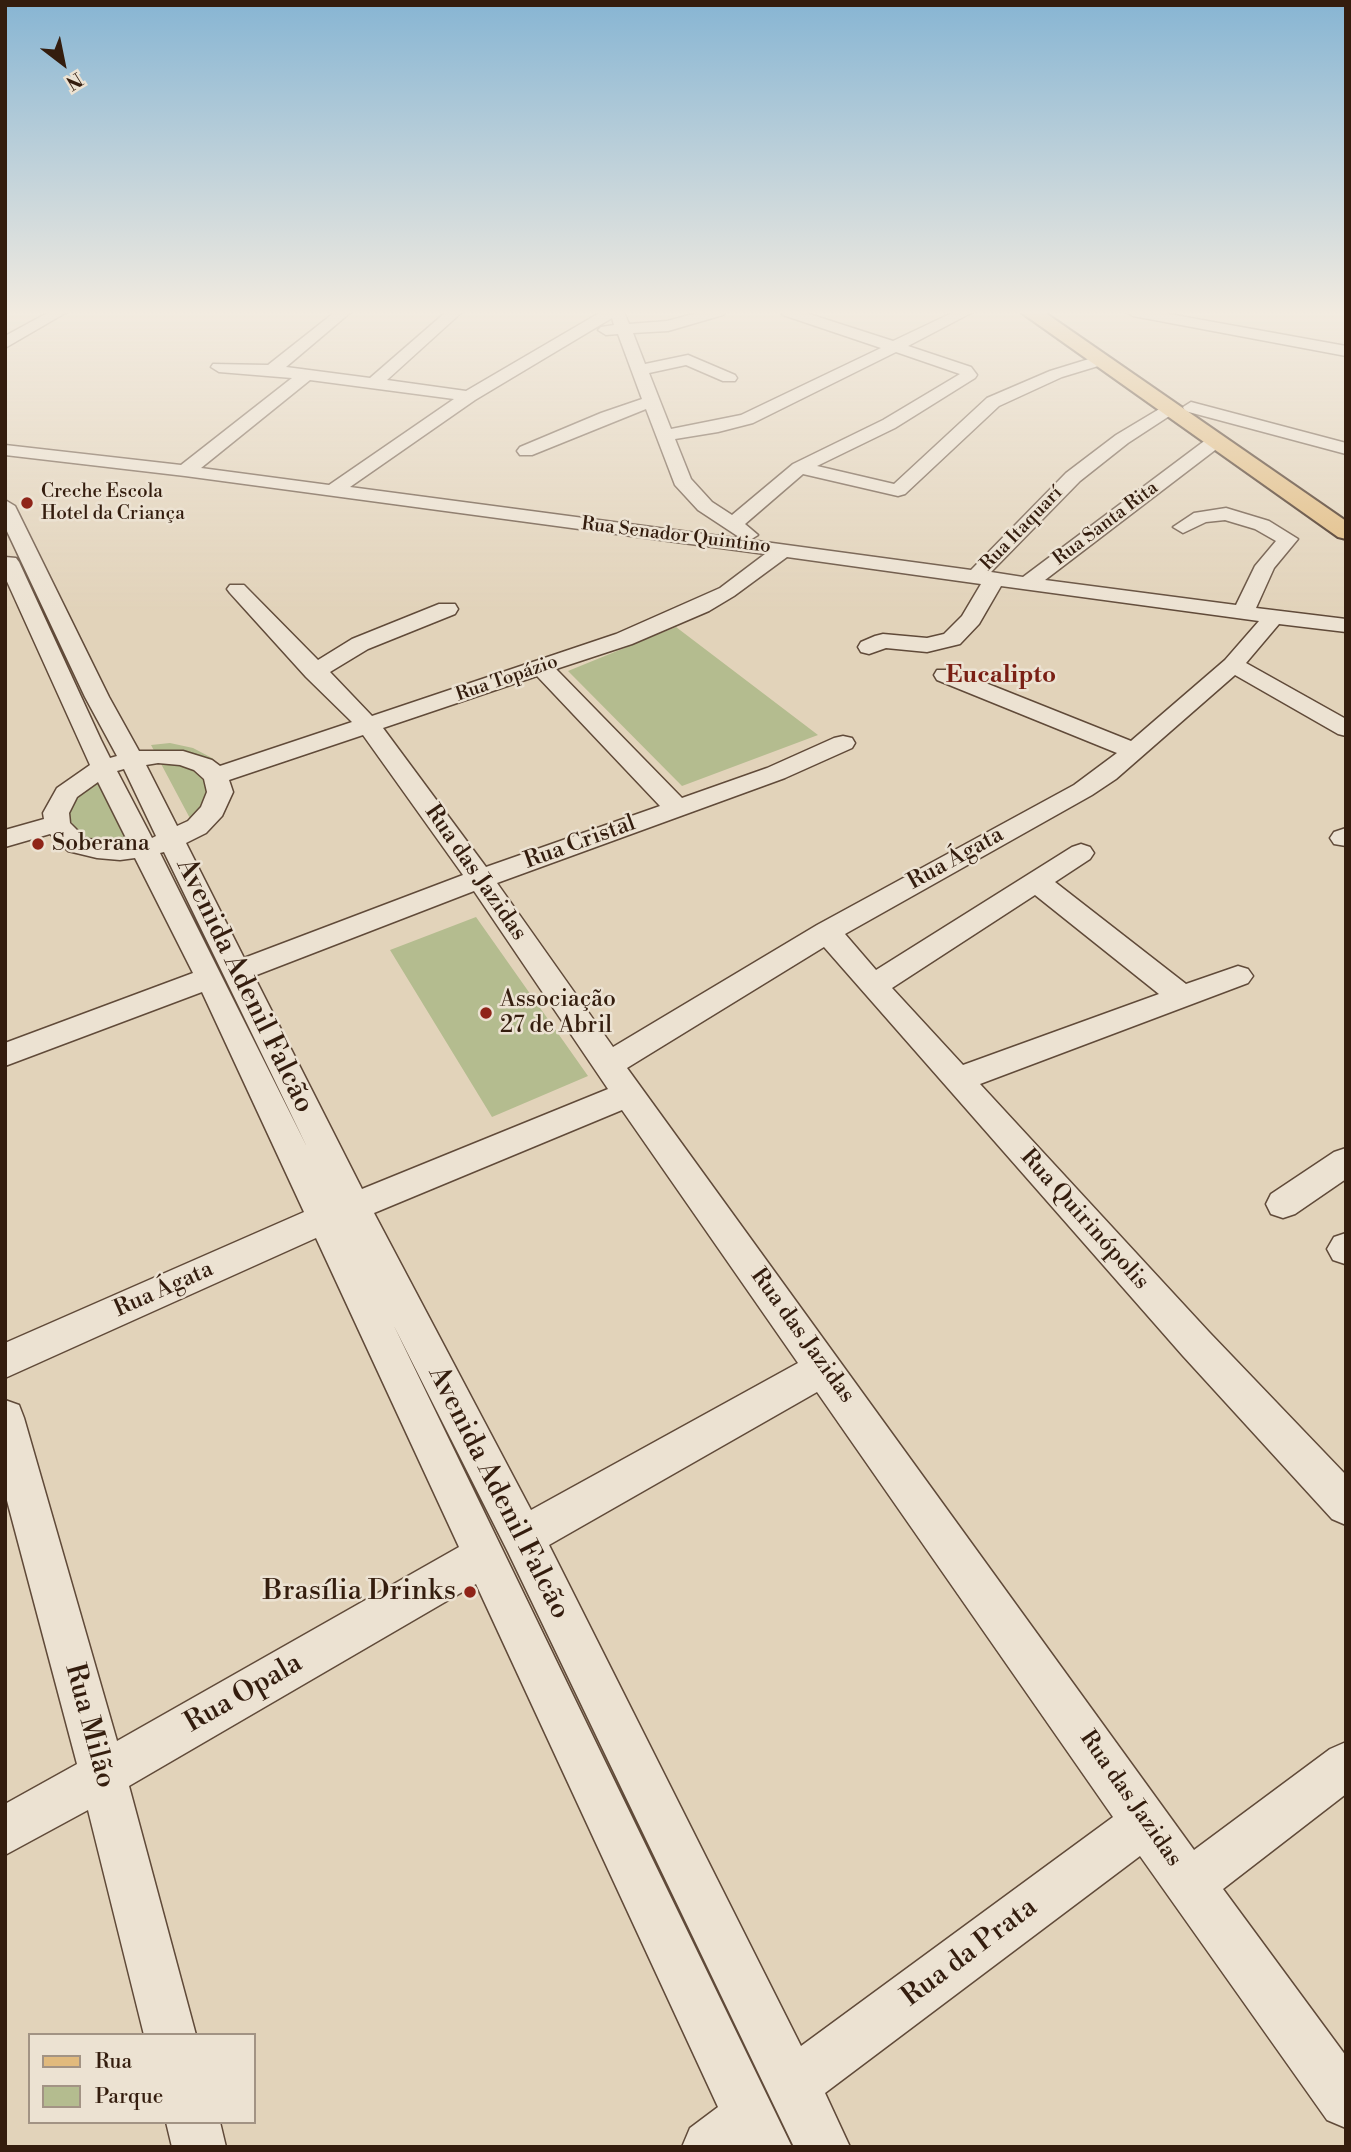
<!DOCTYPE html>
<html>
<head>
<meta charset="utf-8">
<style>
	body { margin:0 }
	#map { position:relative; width:1351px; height:2152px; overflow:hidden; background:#e2d3ba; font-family:"Libre Bodoni",serif }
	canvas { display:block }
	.frame { position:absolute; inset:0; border:7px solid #341d0e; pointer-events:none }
	.legend { position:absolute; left:28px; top:2033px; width:228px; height:91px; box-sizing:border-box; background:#ece2d2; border:2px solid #a29384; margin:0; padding:9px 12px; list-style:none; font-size:21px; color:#341d0e }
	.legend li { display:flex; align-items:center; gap:14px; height:35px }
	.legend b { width:35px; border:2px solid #a29384 }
	.north { position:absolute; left:28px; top:28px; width:70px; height:70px; -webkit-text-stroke:5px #ece2d2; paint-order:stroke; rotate:148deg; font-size:19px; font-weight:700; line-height:28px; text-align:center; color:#341d0e }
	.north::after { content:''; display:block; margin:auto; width:24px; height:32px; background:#341d0e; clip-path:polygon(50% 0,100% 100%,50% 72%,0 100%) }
</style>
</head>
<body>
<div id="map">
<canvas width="1351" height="2152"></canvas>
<div class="frame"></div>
<ul class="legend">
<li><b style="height:9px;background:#e1ba7d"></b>Rua</li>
<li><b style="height:19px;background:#b4bc8f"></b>Parque</li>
</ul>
<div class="north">N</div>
</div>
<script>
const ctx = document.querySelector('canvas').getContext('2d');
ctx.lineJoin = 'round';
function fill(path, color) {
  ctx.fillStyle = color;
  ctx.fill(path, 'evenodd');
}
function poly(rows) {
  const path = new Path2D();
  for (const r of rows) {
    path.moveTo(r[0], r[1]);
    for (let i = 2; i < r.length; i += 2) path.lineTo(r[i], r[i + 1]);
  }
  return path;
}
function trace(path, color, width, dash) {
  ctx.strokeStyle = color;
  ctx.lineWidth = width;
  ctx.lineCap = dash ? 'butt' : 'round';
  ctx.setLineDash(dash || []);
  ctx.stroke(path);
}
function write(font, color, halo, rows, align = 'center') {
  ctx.font = font + ' "Libre Bodoni",serif';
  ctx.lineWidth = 5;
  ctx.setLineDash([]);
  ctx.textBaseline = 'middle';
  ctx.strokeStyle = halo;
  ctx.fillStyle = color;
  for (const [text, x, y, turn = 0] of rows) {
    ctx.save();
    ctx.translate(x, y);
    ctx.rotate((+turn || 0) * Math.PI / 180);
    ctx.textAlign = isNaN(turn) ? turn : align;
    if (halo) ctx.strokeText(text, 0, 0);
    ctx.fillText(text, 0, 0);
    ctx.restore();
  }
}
const green = poly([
	[676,627,818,735,682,786,568,671],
	[170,743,193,748,212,758,224,771,193,824,151,745],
	[93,763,133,847,102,844,81,836,68,817,69,798],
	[476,917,588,1076,492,1117,390,950]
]);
const minor = poly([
	[49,312,67,312,5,348,5,336,49,312],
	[335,312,351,312,286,367,370,378,446,312,462,312,387,380,466,391,601,312,624,312,629,324,667,321,701,312,725,312,723,315,668,331,633,333,645,364,688,355,735,375,737,378,735,381,723,381,686,365,649,373,671,429,741,415,881,348,783,315,781,312,803,312,893,341,954,312,973,312,908,346,971,367,977,375,975,378,895,428,817,466,894,484,987,398,1050,371,1102,355,1110,360,1108,363,1062,377,999,406,905,494,898,496,803,474,745,524,758,535,750,540,971,570,1066,473,1116,435,1171,402,1179,407,1177,411,1128,443,1080,481,991,572,1023,577,1211,436,1217,435,1226,440,1223,444,1045,580,1236,605,1255,566,1276,541,1255,529,1225,520,1206,522,1183,533,1173,527,1194,513,1226,508,1269,521,1298,539,1274,568,1256,608,1346,619,1346,632,1279,624,1246,663,1346,719,1346,736,1338,734,1235,675,1116,779,1092,795,845,934,876,970,1072,847,1081,844,1090,847,1094,853,1090,859,1055,882,1186,984,1238,966,1248,969,1253,976,1248,983,980,1084,1209,1332,1346,1475,1346,1525,1332,1519,1183,1356,824,947,627,1068,1194,1850,1330,1749,1346,1742,1346,1794,1223,1889,1346,2056,1346,2128,1327,2120,1140,1856,825,2093,850,2147,794,2147,508,1552,394,1326,792,2147,682,2147,690,2128,718,2107,476,1584,129,1786,196,2035,144,2035,88,1810,5,1855,5,1804,77,1764,5,1493,5,1400,19,1405,24,1418,117,1741,459,1547,316,1238,5,1378,5,1343,304,1212,202,992,5,1066,5,1043,193,973,135,858,120,860,97,858,68,851,50,834,5,847,5,830,44,819,43,813,57,788,90,765,5,577,5,557,16,558,19,562,101,740,110,758,117,756,85,697,5,527,5,500,15,506,109,697,139,751,183,751,212,760,220,766,352,722,306,677,230,593,227,589,230,585,244,585,318,660,352,639,439,604,455,604,458,609,455,614,368,649,330,672,372,716,616,634,720,588,765,554,185,476,5,455,5,445,181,465,292,378,219,372,211,367,213,364,268,365,335,312],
	[612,318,614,325,601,327,598,330,606,335,618,334,642,399,601,413,520,447,517,451,520,455,532,455,646,409,675,485,698,510,742,539,350,487,475,400,612,318],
	[896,352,960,374,883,420,793,464,732,515,712,502,691,479,675,439,718,432,753,423,896,352],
	[310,380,454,399,329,485,201,468,310,380],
	[787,557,981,584,962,616,944,634,927,638,883,634,875,636,861,642,858,647,861,652,869,654,886,648,927,652,960,644,979,624,1001,586,1259,621,1225,660,1131,741,953,670,937,670,934,675,937,680,1117,753,1074,785,817,925,613,1047,497,883,785,778,852,748,855,743,852,738,843,736,834,738,767,768,682,798,556,669,632,644,709,611,734,596,787,557],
	[537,676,660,806,486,867,383,728,537,676],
	[363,735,463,875,244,958,186,843,206,833,222,816,233,792,229,780,363,735],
	[158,763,180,765,194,770,204,779,207,792,201,807,188,821,177,826,146,765,158,763],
	[124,769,156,836,152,838,117,771,124,769],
	[98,782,128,842,86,839,70,823,69,813,77,797,98,782],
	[164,852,307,1147,160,853,164,852],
	[474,891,608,1089,362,1189,254,976,474,891],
	[1035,895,1159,994,963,1065,892,988,1035,895],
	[622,1110,798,1363,531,1510,374,1213,622,1110],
	[817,1392,1113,1817,801,2046,549,1545,817,1392],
	[1126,312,1158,312,1346,346,1346,356,1133,316,1126,312],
	[1191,402,1346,443,1346,454,1185,411,1183,407,1191,402],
	[1346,828,1346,846,1334,844,1330,838,1334,832,1346,828],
	[1346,1148,1346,1179,1295,1214,1283,1218,1271,1214,1266,1204,1271,1194,1334,1152,1346,1148],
	[1346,1233,1346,1264,1345,1264,1333,1260,1327,1249,1334,1237,1346,1233],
	[166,2122,220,2122,226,2147,172,2147,166,2122]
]);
const major = poly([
	[1044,312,1346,521,1346,539,1338,537,1022,313,1044,312]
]);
const markers = [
	[27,503,7,"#8f2418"],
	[38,844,7,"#8f2418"],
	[486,1013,7,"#8f2418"],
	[470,1592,7,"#8f2418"]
];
const farPoinames = [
	["Creche Escola",41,492],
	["Hotel da Criança",41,514]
];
const farStreetnames = [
	["Rua Santa Rita",1106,524,-37],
	["Rua Itaquarí",1022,529,-46],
	["Rua Senador Quintino",676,536,7],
	["Rua Topázio",507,679,-19]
];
const streetNames = [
	["Rua Cristal",580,843,-20],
	["Rua Ágata",956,859,-29],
	["Rua das Jazidas",475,873,55],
	["Rua Quirinópolis",1084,1220,48],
	["Rua Ágata",164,1290,-24],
	["Rua das Jazidas",802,1336,54],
	["Rua das Jazidas",1130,1799,55]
];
const poiNames = [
	["Soberana",52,844],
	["Associação",500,1000],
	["27 de Abril",500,1026]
];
const farDistrictnames = [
	["Eucalipto",1001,676]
];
const nearStreetnames = [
	["Avenida Adenil Falcão",244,986,64],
	["Avenida Adenil Falcão",498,1493,63],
	["Rua Opala",244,1694,-30],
	["Rua Milão",89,1726,75],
	["Rua da Prata",970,1953,-37]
];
const nearPoinames = [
	["Brasília Drinks",456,1592]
];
fill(green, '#b4bc8f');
trace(minor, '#604a39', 3);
trace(major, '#341d0e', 4);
fill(minor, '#ece2d2');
fill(major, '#e1ba7d');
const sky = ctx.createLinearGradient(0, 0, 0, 613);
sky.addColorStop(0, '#87b5d3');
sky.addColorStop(0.51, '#f2ebe0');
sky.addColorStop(1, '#f2ebe000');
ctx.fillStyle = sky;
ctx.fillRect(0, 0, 1351, 613);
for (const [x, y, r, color] of markers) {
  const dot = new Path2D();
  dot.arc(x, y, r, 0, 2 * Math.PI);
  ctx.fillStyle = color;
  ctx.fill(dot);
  trace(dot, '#ece2d2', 2.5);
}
write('19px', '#341d0e', '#ece2d2', farPoinames, 'left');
write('19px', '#341d0e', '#ece2d2', farStreetnames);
write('23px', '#341d0e', '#ece2d2', streetNames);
write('23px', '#341d0e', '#ece2d2', poiNames, 'left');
write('bold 24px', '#7a1f14', '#ece2d2', farDistrictnames);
write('28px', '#341d0e', '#ece2d2', nearStreetnames);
write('28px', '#341d0e', '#ece2d2', nearPoinames, 'right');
</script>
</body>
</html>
